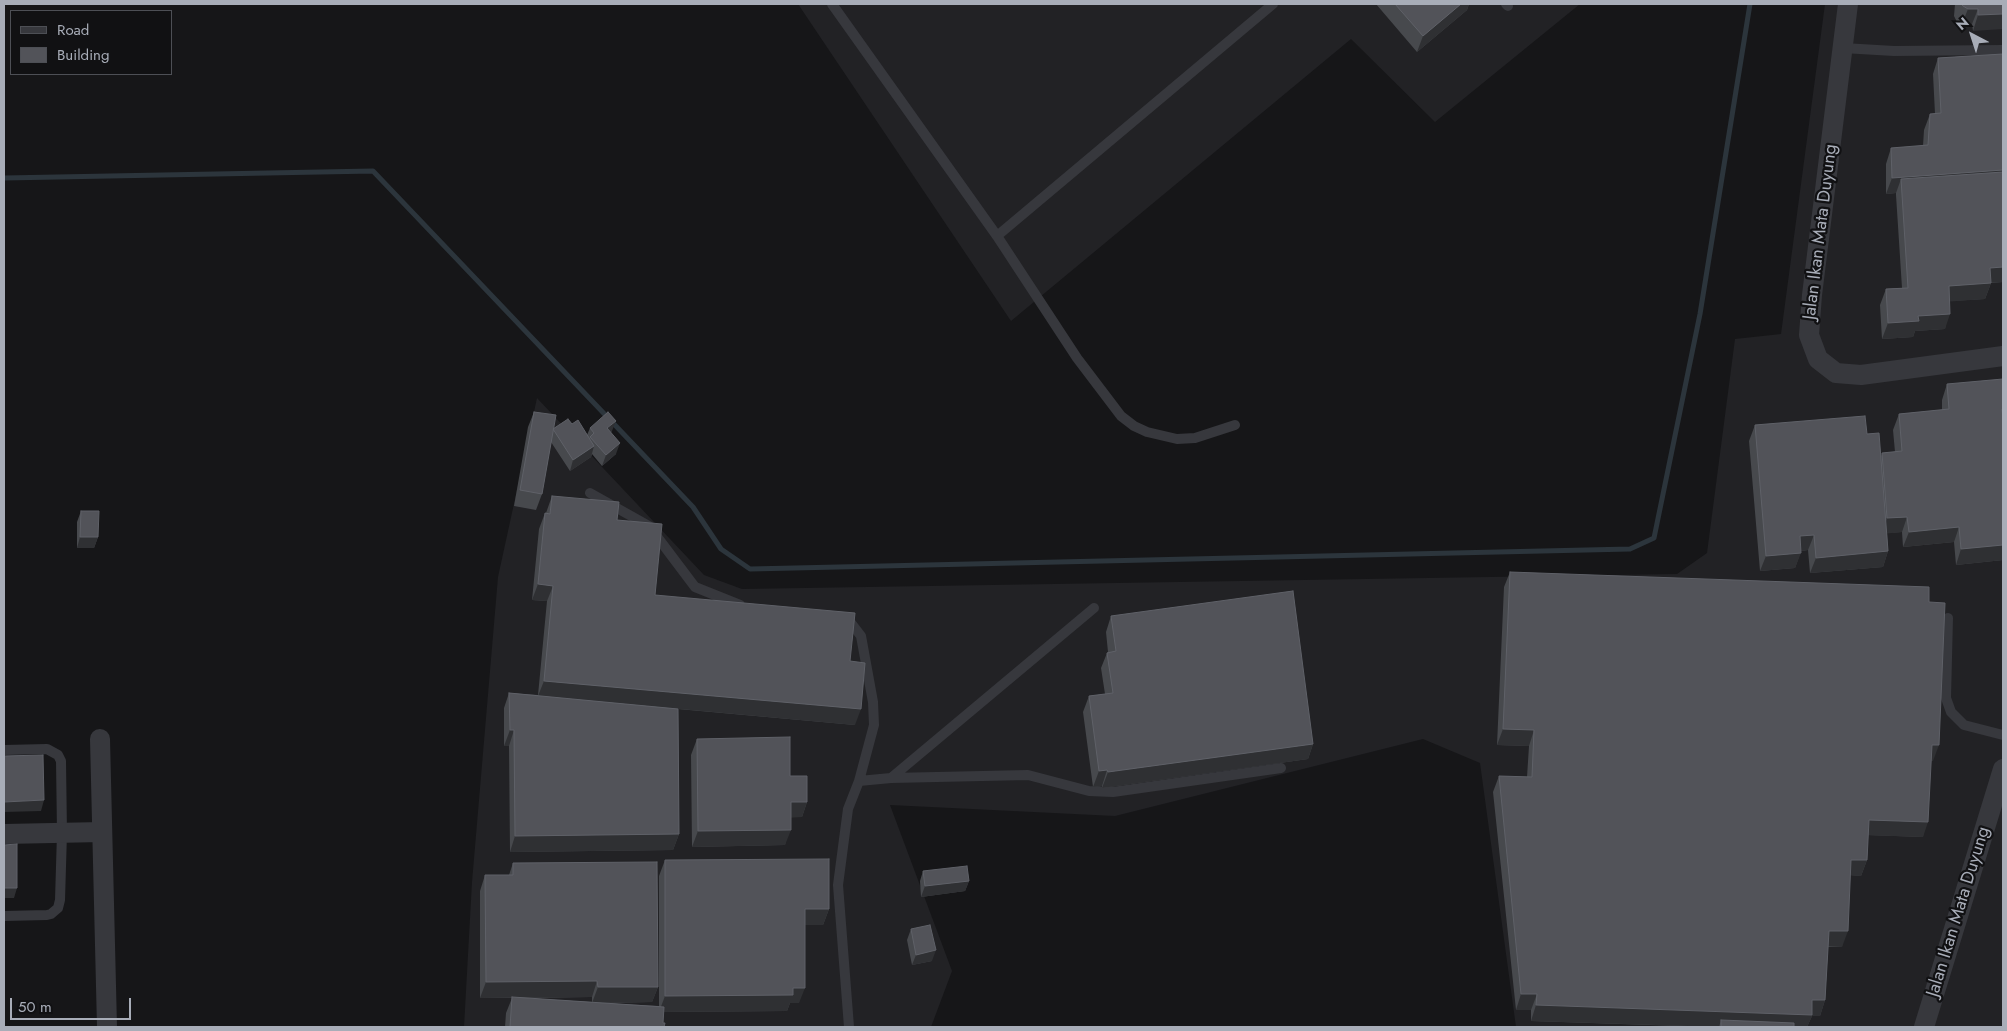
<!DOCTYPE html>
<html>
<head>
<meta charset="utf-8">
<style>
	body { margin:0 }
	#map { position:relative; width:2007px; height:1031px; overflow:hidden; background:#161618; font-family:Jost,sans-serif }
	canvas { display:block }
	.frame { position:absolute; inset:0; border:5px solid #a8adb8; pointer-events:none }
	.legend { position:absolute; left:10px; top:10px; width:162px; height:65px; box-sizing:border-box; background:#111113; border:1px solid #4d4f55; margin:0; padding:6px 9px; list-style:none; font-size:15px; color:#a8adb8 }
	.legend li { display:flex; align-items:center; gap:10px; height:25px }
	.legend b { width:25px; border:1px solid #4d4f55 }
	.north { position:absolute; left:1947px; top:10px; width:50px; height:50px; -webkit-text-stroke:4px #111113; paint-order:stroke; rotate:320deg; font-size:14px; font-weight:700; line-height:20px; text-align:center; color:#a8adb8 }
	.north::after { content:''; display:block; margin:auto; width:18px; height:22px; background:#a8adb8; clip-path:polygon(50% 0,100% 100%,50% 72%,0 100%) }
	.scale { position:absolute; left:10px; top:998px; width:121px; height:22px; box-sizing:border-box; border:2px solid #a8adb8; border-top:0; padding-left:6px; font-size:15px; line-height:18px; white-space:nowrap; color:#a8adb8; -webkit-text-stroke:4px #111113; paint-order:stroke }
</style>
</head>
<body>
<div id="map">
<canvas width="2007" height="1031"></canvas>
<div class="frame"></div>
<ul class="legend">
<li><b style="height:6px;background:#37383d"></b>Road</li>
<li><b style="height:14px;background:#525359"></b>Building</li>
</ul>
<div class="north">N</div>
<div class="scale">50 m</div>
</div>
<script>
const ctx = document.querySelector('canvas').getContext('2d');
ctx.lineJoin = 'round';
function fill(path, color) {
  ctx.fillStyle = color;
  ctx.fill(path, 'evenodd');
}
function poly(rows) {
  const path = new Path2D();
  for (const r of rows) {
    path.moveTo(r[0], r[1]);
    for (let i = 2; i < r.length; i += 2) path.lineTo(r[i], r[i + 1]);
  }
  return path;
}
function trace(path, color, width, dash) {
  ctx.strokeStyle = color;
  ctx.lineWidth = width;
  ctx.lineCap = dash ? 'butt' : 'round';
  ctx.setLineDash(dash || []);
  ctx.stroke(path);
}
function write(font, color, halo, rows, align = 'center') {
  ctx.font = font + ' Jost,sans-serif';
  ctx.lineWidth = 4.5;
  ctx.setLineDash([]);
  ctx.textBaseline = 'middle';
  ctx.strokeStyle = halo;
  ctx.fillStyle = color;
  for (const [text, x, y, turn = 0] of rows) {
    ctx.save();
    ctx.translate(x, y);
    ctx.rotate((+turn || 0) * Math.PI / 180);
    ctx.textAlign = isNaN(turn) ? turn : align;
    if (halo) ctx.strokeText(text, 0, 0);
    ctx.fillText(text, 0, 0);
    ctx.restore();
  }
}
const built = poly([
	[798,4,1580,4,1435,122,1351,39,1011,321],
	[1825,4,2003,4,2003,1027,1516,1027,1480,763,1423,739,1115,816,890,805,952,971,931,1027,464,1027,472,882,498,577,537,398,704,575,742,589,1677,574,1707,553,1735,339,1781,334]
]);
const stream = poly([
	[4,178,373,171,693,507,721,549,750,569,1630,549,1654,538,1700,314,1750,4]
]);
const service = poly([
	[832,4,997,236,1273,4],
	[1506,4,1508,6],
	[1843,48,1894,51,2003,50],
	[997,236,1077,358,1121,416,1134,426,1147,432,1177,439,1195,438,1235,425],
	[590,493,649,526,695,587,740,605],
	[1948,618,1946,698,1951,712,1964,725,2003,735],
	[843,622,851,623,861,636,873,702,874,725,859,781,848,809,838,885,849,1027],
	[4,750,47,749,58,755,61,761,62,833,60,900,58,908,51,914,47,915,4,916],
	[891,778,1094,608],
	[859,781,891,778,1028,775,1089,791,1113,792,1281,768]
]);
const minor = poly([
	[1848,4,1812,295,1809,335,1818,359,1836,373,1861,375,2003,356],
	[100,739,107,1027],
	[4,834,102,832],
	[1924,1027,2003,769]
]);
const wall = poly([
	[1376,4,1469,4,1467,10,1417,52],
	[1955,4,2003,4,1973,31,1972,24,1962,24,1957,22,1954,16],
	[2003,54,2003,282,1991,283,1985,299,1950,301,1945,329,1915,331,1913,337,1882,339,1880,305,1886,289,1902,288,1896,195,1896,193,1886,194,1886,164,1891,148,1923,146,1924,130,1930,114,1935,114,1933,74,1938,58],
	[1947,384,2003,560,1956,565,1954,542,1903,547,1902,532,1887,533,1888,551,1883,567,1810,573,1808,550,1801,551,1795,568,1760,571,1749,441,1755,425,1867,434,1881,456,1882,453,1895,452,1893,430,1899,414,1942,410,1942,400],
	[534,412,553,428,572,424,587,435,590,428,612,431,611,432,616,454,602,466,592,454,591,457,570,471,551,442,542,494,536,510,514,506,528,427],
	[552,496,617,520,655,595,850,661,855,725,678,709,679,834,673,850,510,852,509,746,504,746,504,708,509,693,538,695,547,601,532,600,539,529,545,513,546,513],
	[81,511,98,537,94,548,77,548,77,522],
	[1510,572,1929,602,1933,761,1931,761,1923,837,1868,835,1867,860,1861,876,1850,875,1842,947,1828,947,1825,1000,1820,1016,1812,1016,1807,1027,1710,1027,1531,1021,1531,1010,1516,1010,1493,792,1499,776,1527,777,1529,746,1497,745,1504,587],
	[1111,616,1313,744,1308,759,1102,788,1102,786,1093,787,1083,712,1089,696,1105,694,1101,668,1107,653,1108,652,1106,632],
	[697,739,807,802,802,817,791,817,785,845,692,847,691,755],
	[665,860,829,909,823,925,805,925,799,1003,790,1003,787,1011,663,1012,663,1023,664,1027,505,1027,506,1013,512,998,480,998,480,891,485,875,509,875,513,863,658,987,652,1002,604,1003,659,1006,659,876],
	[592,997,592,1002,520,998],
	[923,871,969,881,965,891,921,897,920,881],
	[911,929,932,961,912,965,907,940]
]);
const shadedWall = poly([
	[1461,4,1469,4,1467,10,1417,52,1423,36],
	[1968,9,1978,9,1972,24,1962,24],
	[2003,14,2003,29,1973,31,1978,15],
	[2003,170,2003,185,1901,179,1896,193,1886,194,1892,178],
	[2003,267,2003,282,1984,283,1990,268],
	[1991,283,1985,299,1943,302,1949,286],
	[1950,314,1945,329,1915,331,1913,337,1882,339,1888,323,1918,316],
	[616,421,612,431,603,438,607,428],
	[620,443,616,454,602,466,606,455],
	[594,446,591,457,570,471,573,460],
	[1907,517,1902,532,1882,534,1887,518],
	[1959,527,1954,542,1903,547,1909,532],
	[1814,535,1808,550,1794,552,1800,536],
	[80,537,98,537,94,548,77,548],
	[2003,545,2003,560,1956,565,1961,549],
	[1888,551,1883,567,1810,573,1816,558],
	[1801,553,1795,568,1760,571,1766,556],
	[538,584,553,586,547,601,532,600],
	[544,681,861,709,855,725,538,696],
	[1503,729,1534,730,1529,746,1497,745],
	[510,730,514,730,509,746,504,746],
	[1313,744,1308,759,1102,788,1108,772],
	[1932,745,1939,745,1933,761,1926,761],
	[1107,770,1102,786,1093,787,1099,771],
	[44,800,41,811,4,812,4,802],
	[791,802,807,802,802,817,785,818],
	[1869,820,1928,822,1923,837,1863,835],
	[791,830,785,845,692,847,698,831],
	[679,834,673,850,510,852,515,836],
	[1851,860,1867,860,1861,876,1845,875],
	[969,881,965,891,921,897,925,886],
	[4,888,17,888,14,898,4,898],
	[805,909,829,909,823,925,799,925],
	[1829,931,1848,931,1842,947,1823,946],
	[936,950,932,961,912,965,916,955],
	[597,981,592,997,480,998,486,982],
	[598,987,658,987,652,1002,592,1003],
	[793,988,805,988,799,1003,790,1003,787,1011,659,1012,665,996],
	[1521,994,1537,994,1531,1010,1516,1010],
	[1812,1000,1825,1000,1820,1016,1812,1016,1807,1027,1721,1027,1721,1020,1719,1027,1531,1021,1536,1005]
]);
const building = poly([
	[1395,4,1461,4,1423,36,1395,4],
	[1961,4,2003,4,2003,14,1978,15,1978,9,1968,9,1963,6,1961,4],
	[2003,54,2003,170,1892,178,1891,148,1928,145,1930,114,1941,113,1938,58,2003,54],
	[2003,172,2003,267,1990,268,1991,283,1949,286,1950,314,1918,316,1919,321,1888,323,1886,289,1908,288,1901,179,2003,172],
	[2003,379,2003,409,2002,409,2003,420,2003,545,1961,549,1959,527,1909,532,1907,517,1887,518,1882,453,1902,451,1899,414,1949,409,1947,384,2003,379],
	[534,412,556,415,542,494,520,490,534,412],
	[608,412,616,421,607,428,620,443,606,455,590,437,594,433,590,428,608,412],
	[1865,416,1867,434,1879,433,1888,551,1816,558,1814,535,1800,536,1801,553,1766,556,1755,425,1865,416],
	[568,419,572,424,578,420,594,446,573,460,553,429,568,419],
	[552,496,619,502,617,520,662,524,655,595,855,613,850,661,865,663,861,709,544,681,553,586,538,584,545,513,550,514,552,496],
	[81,511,99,511,98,537,80,537,81,511],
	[1510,572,1929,587,1929,602,1945,603,1939,745,1932,745,1928,822,1869,820,1867,860,1851,860,1848,931,1829,931,1825,1000,1812,1000,1812,1015,1536,1005,1537,994,1521,994,1499,776,1532,777,1534,730,1503,729,1510,572],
	[1293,591,1313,744,1108,772,1107,770,1099,771,1089,696,1113,693,1107,653,1116,651,1111,616,1293,591],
	[509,693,678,709,679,834,515,836,514,730,510,730,509,693],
	[790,737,790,776,807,776,807,802,791,802,791,830,698,831,697,739,790,737],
	[43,755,44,800,4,802,4,756,43,755],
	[17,844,17,888,4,888,4,845,17,844],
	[829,859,829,909,805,909,805,988,793,988,793,995,665,996,665,860,829,859],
	[657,862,658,987,598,987,597,981,486,982,485,875,513,875,513,863,657,862],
	[967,866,969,881,925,886,923,871,967,866],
	[930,925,936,950,916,955,911,929,930,925],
	[512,997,664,1007,663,1023,665,1023,664,1027,510,1027,512,997],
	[1721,1020,1794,1023,1794,1027,1721,1027,1721,1020]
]);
const streetNames = [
	["Jalan Ikan Mata Duyung",1821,232,-83],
	["Jalan Ikan Mata Duyung",1959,912,-73]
];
fill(built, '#222225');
trace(stream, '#2c353c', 5);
trace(service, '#37383d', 10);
trace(minor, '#37383d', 20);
fill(wall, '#47494d');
fill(shadedWall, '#2f3033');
fill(building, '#525359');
trace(building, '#5f6168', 1);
write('18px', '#a8adb8', '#111113', streetNames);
</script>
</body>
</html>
